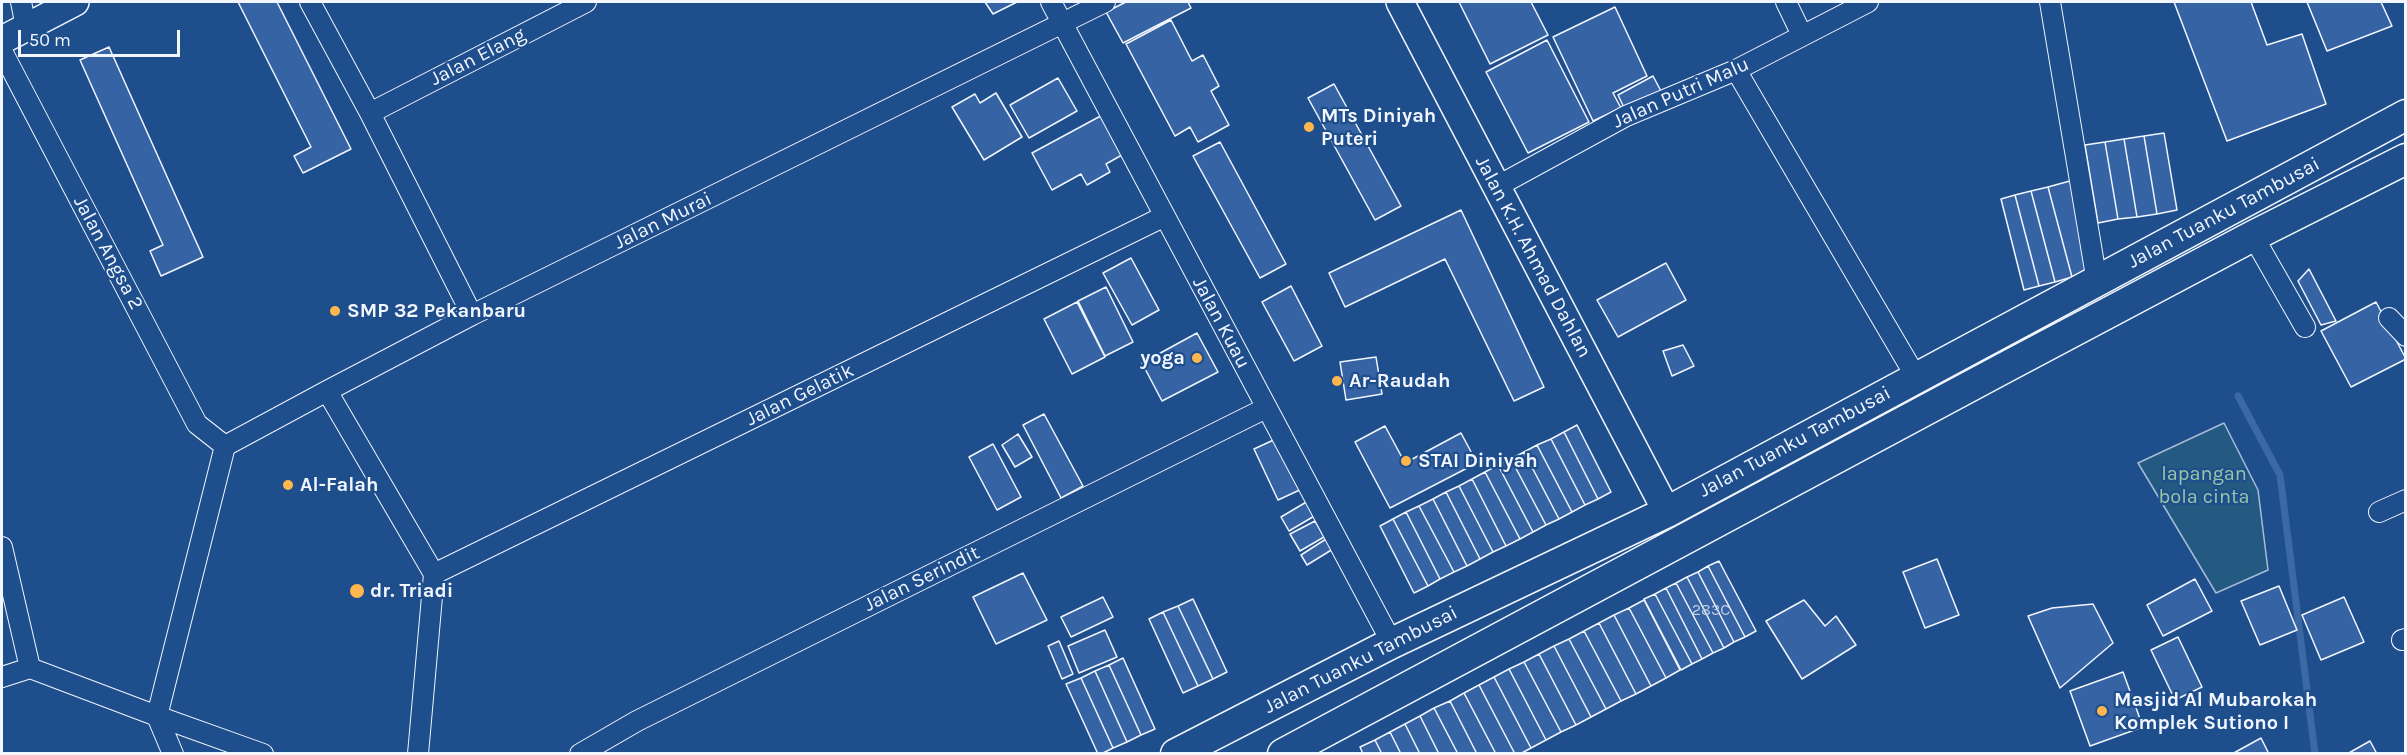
<!DOCTYPE html>
<html>
<head>
<meta charset="utf-8">
<style>
	body { margin:0 }
	#map { position:relative; width:2407px; height:755px; overflow:hidden; background:#1f4e8c; font-family:Karla,sans-serif }
	canvas { display:block }
	.frame { position:absolute; inset:0; border:3px solid #f2f6ff; pointer-events:none }
	.scale { position:absolute; left:18px; top:30px; width:162px; height:27px; box-sizing:border-box; border:3px solid #f2f6ff; border-top:0; padding-left:8px; font-size:18px; line-height:21px; white-space:nowrap; color:#f2f6ff; -webkit-text-stroke:4px #1f4e8c; paint-order:stroke }
</style>
</head>
<body>
<div id="map">
<canvas width="2407" height="755"></canvas>
<div class="frame"></div>
<div class="scale">50 m</div>
</div>
<script>
const ctx = document.querySelector('canvas').getContext('2d');
ctx.lineJoin = 'round';
function fill(path, color) {
  ctx.fillStyle = color;
  ctx.fill(path, 'evenodd');
}
function poly(rows) {
  const path = new Path2D();
  for (const r of rows) {
    path.moveTo(r[0], r[1]);
    for (let i = 2; i < r.length; i += 2) path.lineTo(r[i], r[i + 1]);
  }
  return path;
}
function trace(path, color, width, dash) {
  ctx.strokeStyle = color;
  ctx.lineWidth = width;
  ctx.lineCap = dash ? 'butt' : 'round';
  ctx.setLineDash(dash || []);
  ctx.stroke(path);
}
function write(font, color, halo, rows, align = 'center') {
  ctx.font = font + ' Karla,sans-serif';
  ctx.lineWidth = 4.5;
  ctx.setLineDash([]);
  ctx.textBaseline = 'middle';
  ctx.strokeStyle = halo;
  ctx.fillStyle = color;
  for (const [text, x, y, turn = 0] of rows) {
    ctx.save();
    ctx.translate(x, y);
    ctx.rotate((+turn || 0) * Math.PI / 180);
    ctx.textAlign = isNaN(turn) ? turn : align;
    if (halo) ctx.strokeText(text, 0, 0);
    ctx.fillText(text, 0, 0);
    ctx.restore();
  }
}
const green = poly([
	[2224,423,2258,490,2268,570,2216,593,2138,463,2224,423]
]);
const stream = poly([
	[2238,396,2280,475,2315,754]
]);
const building = poly([
	[238,2,277,2,351,149,303,173,294,156,311,147,238,2],
	[985,2,1017,2,993,14,985,2],
	[1126,2,1188,2,1191,8,1123,43,1106,12,1126,2],
	[1459,2,1531,2,1548,35,1490,64,1459,2],
	[2174,2,2251,2,2267,45,2302,34,2326,104,2227,141,2174,2],
	[2307,2,2381,2,2392,26,2327,51,2307,2],
	[1615,7,1647,76,1613,93,1621,108,1593,121,1553,37,1615,7],
	[1171,20,1192,61,1203,55,1219,86,1211,91,1229,125,1198,142,1190,127,1175,136,1126,44,1171,20],
	[1547,40,1589,122,1528,153,1486,72,1547,40],
	[109,47,203,257,161,276,150,251,163,245,80,60,109,47],
	[1653,76,1662,93,1626,112,1618,95,1653,76],
	[1058,78,1077,111,1029,138,1010,105,1058,78],
	[1334,84,1401,206,1375,220,1308,98,1334,84],
	[996,93,1022,137,984,160,952,107,975,94,980,103,996,93],
	[1108,112,1129,151,1106,164,1110,172,1087,185,1081,174,1052,190,1032,153,1108,112],
	[2164,133,2177,210,2157,214,2144,136,2164,133],
	[2144,136,2157,214,2137,217,2124,139,2144,136],
	[2124,139,2137,217,2118,219,2105,142,2124,139],
	[1220,142,1286,264,1260,278,1193,156,1220,142],
	[2105,142,2118,219,2098,223,2085,145,2105,142],
	[2077,179,2092,272,2072,277,2048,187,2077,179],
	[2048,187,2072,277,2055,282,2031,191,2048,187],
	[2031,191,2055,282,2039,286,2015,195,2031,191],
	[2015,195,2039,286,2024,290,2001,199,2015,195],
	[1461,210,1544,387,1514,401,1445,259,1345,307,1329,273,1461,210],
	[1131,258,1159,310,1132,325,1103,273,1131,258],
	[1666,263,1686,300,1618,337,1597,300,1666,263],
	[2309,269,2336,321,2321,325,2298,281,2309,269],
	[1291,286,1322,346,1294,361,1262,302,1291,286],
	[1106,287,1133,342,1105,356,1078,301,1106,287],
	[1077,302,1105,357,1072,374,1044,319,1077,302],
	[2376,302,2406,359,2351,387,2321,331,2376,302],
	[1197,333,1218,372,1162,401,1142,363,1197,333],
	[1683,345,1694,366,1672,376,1663,351,1683,345],
	[1376,357,1382,394,1346,400,1340,362,1376,357],
	[1044,414,1083,486,1061,498,1023,425,1044,414],
	[1577,425,1611,492,1598,499,1564,432,1577,425],
	[1385,426,1405,463,1461,433,1477,463,1390,508,1355,442,1385,426],
	[1564,432,1598,499,1585,505,1551,439,1564,432],
	[1018,434,1032,457,1015,467,1002,445,1018,434],
	[1280,437,1304,488,1278,500,1254,449,1280,437],
	[1551,439,1585,505,1572,512,1537,445,1551,439],
	[993,444,1021,497,997,510,969,457,993,444],
	[1537,445,1572,512,1559,519,1524,452,1537,445],
	[1524,452,1559,519,1546,525,1511,459,1524,452],
	[1511,459,1546,525,1533,532,1498,465,1511,459],
	[1498,465,1533,532,1520,539,1485,472,1498,465],
	[1485,472,1520,539,1506,546,1472,479,1485,472],
	[1472,479,1506,546,1493,552,1459,486,1472,479],
	[1459,486,1493,552,1480,559,1446,492,1459,486],
	[1446,492,1480,559,1467,566,1433,499,1446,492],
	[1433,499,1467,566,1454,572,1419,506,1433,499],
	[1308,501,1316,515,1289,531,1281,517,1308,501],
	[1419,506,1454,572,1440,579,1406,512,1419,506],
	[1406,512,1440,579,1428,586,1393,519,1406,512],
	[1393,519,1428,586,1414,593,1380,526,1393,519],
	[1315,521,1324,537,1300,551,1290,534,1315,521],
	[1326,539,1333,549,1307,565,1301,555,1326,539],
	[1937,559,1959,615,1925,628,1903,572,1937,559],
	[1719,561,1756,631,1745,637,1708,566,1719,561],
	[1708,566,1745,637,1734,642,1698,572,1708,566],
	[1698,572,1734,642,1724,648,1687,577,1698,572],
	[1023,573,1047,620,996,644,973,597,1023,573],
	[1687,577,1724,648,1713,653,1676,583,1687,577],
	[2195,579,2212,611,2163,636,2147,605,2195,579],
	[1676,583,1713,653,1702,659,1666,588,1676,583],
	[2279,586,2297,630,2260,645,2241,601,2279,586],
	[1666,588,1702,659,1692,664,1655,594,1666,588],
	[1655,594,1692,664,1681,670,1644,599,1655,594],
	[1103,597,1113,617,1071,637,1061,617,1103,597],
	[2344,597,2364,642,2321,660,2302,615,2344,597],
	[1193,599,1227,672,1213,679,1178,606,1193,599],
	[1644,600,1680,670,1666,678,1629,608,1644,600],
	[1804,600,1825,626,1836,616,1856,645,1802,679,1766,621,1804,600],
	[2093,604,2113,643,2060,688,2028,616,2052,608,2093,604],
	[1178,606,1213,679,1198,686,1163,612,1178,606],
	[1629,608,1666,678,1651,686,1614,615,1629,608],
	[1163,612,1198,686,1183,693,1149,619,1163,612],
	[1614,615,1651,686,1636,694,1599,623,1614,615],
	[1599,623,1636,694,1621,701,1584,631,1599,623],
	[1105,630,1117,657,1079,673,1068,646,1105,630],
	[1584,631,1621,701,1606,709,1569,639,1584,631],
	[2178,637,2202,687,2175,700,2151,650,2178,637],
	[1569,639,1606,709,1591,717,1554,646,1569,639],
	[1059,641,1073,674,1062,679,1048,646,1059,641],
	[1554,646,1591,717,1576,725,1539,654,1554,646],
	[1539,654,1576,725,1561,732,1524,662,1539,654],
	[1123,658,1155,729,1141,735,1109,665,1123,658],
	[1524,662,1561,732,1546,740,1509,669,1524,662],
	[1109,665,1141,735,1127,742,1095,671,1109,665],
	[1509,669,1546,740,1531,748,1494,677,1509,669],
	[1095,671,1127,742,1113,748,1081,678,1095,671],
	[2123,672,2143,727,2090,746,2070,691,2123,672],
	[1494,677,1531,748,1520,754,1515,754,1479,685,1494,677],
	[1081,678,1113,748,1101,754,1098,754,1066,684,1081,678],
	[1479,685,1515,754,1496,754,1464,693,1479,685],
	[1464,693,1496,754,1477,754,1450,701,1464,693],
	[1450,701,1477,754,1458,754,1434,708,1450,701],
	[1434,708,1458,754,1439,754,1420,716,1434,708],
	[1420,716,1439,754,1420,754,1405,724,1420,716],
	[1405,724,1420,754,1401,754,1390,732,1405,724],
	[1390,732,1401,754,1382,754,1375,740,1390,732],
	[2261,738,2269,754,2232,754,2261,738],
	[1375,740,1382,754,1363,754,1360,747,1375,740],
	[2370,741,2377,754,2347,754,2370,741]
]);
const minor = poly([
	[21,2,26,27],
	[310,2,370,113,472,315],
	[1051,2,1392,643],
	[1786,2,1802,35],
	[2050,2,2097,282],
	[2,51,197,424,225,446],
	[1736,70,1916,377],
	[370,113,586,2],
	[1496,187,1626,116,1736,70,1868,2],
	[2253,236,2305,327],
	[2389,318,2406,336],
	[327,391,434,574,418,754],
	[225,446,327,391,472,315,1105,2],
	[2379,512,2406,500],
	[2,547,30,668,157,716,263,754],
	[434,574,1165,216],
	[2402,640,2406,639],
	[2,677,30,668],
	[173,754,157,716,225,446],
	[580,754,637,721,1266,408]
]);
const secondary = poly([
	[1400,2,1667,512],
	[2,40,75,2]
]);
const primary = poly([
	[1176,754,1392,643,1667,512,2406,115],
	[1283,754,2004,368,2253,236,2406,159]
]);
const markers = [
	[1309,127,6,"#ffb74d"],
	[335,311,6,"#ffb74d"],
	[1197,358,6,"#ffb74d"],
	[1337,381,6,"#ffb74d"],
	[1406,461,6,"#ffb74d"],
	[288,485,6,"#ffb74d"],
	[357,591,8,"#ffb74d"],
	[2102,711,6,"#ffb74d"]
];
const numberNames = [
	["283C",1711,610]
];
const streetNames = [
	["Jalan Elang",478,57,-27],
	["Jalan Putri Malu",1681,93,-24],
	["Jalan Tuanku Tambusai",2224,213,-28],
	["Jalan Murai",663,221,-26],
	["Jalan Angsa 2",108,253,62],
	["Jalan K.H. Ahmad Dahlan",1533,257,62],
	["Jalan Kuau",1221,323,62],
	["Jalan Gelatik",800,395,-26],
	["Jalan Tuanku Tambusai",1795,442,-28],
	["Jalan Serindit",922,579,-26],
	["Jalan Tuanku Tambusai",1361,660,-27]
];
const poiNames = [
	["MTs Diniyah",1321,116],
	["Puteri",1321,139],
	["SMP 32 Pekanbaru",347,311],
	["yoga",1185,358,"right"],
	["Ar-Raudah",1349,381],
	["STAI Diniyah",1418,461],
	["Al-Falah",300,485],
	["dr. Triadi",370,591],
	["Masjid Al Mubarokah",2114,700],
	["Komplek Sutiono I",2114,723]
];
const parkNames = [
	["lapangan",2204,474],
	["bola cinta",2204,497]
];
fill(green, '#245a82');
trace(green, '#a8bbd7', 1.5);
trace(stream, '#3b69a3', 7);
fill(building, '#3563a3');
trace(building, '#f2f6ff', 1.5);
trace(minor, '#f2f6ff', 22);
trace(secondary, '#f2f6ff', 30);
trace(primary, '#f2f6ff', 33);
trace(minor, '#1f4e8c', 20);
trace(secondary, '#1f4e8c', 27);
trace(primary, '#1f4e8c', 30);
for (const [x, y, r, color] of markers) {
  const dot = new Path2D();
  dot.arc(x, y, r, 0, 2 * Math.PI);
  ctx.fillStyle = color;
  ctx.fill(dot);
  trace(dot, '#1f4e8c', 2);
}
write('16px', '#c3d1e8', null, numberNames);
write('20px', '#f2f6ff', '#1f4e8c', streetNames);
write('bold 20px', '#f2f6ff', '#1f4e8c', poiNames, 'left');
write('20px', '#97c8a6', '#1f4e8c', parkNames);
</script>
</body>
</html>
